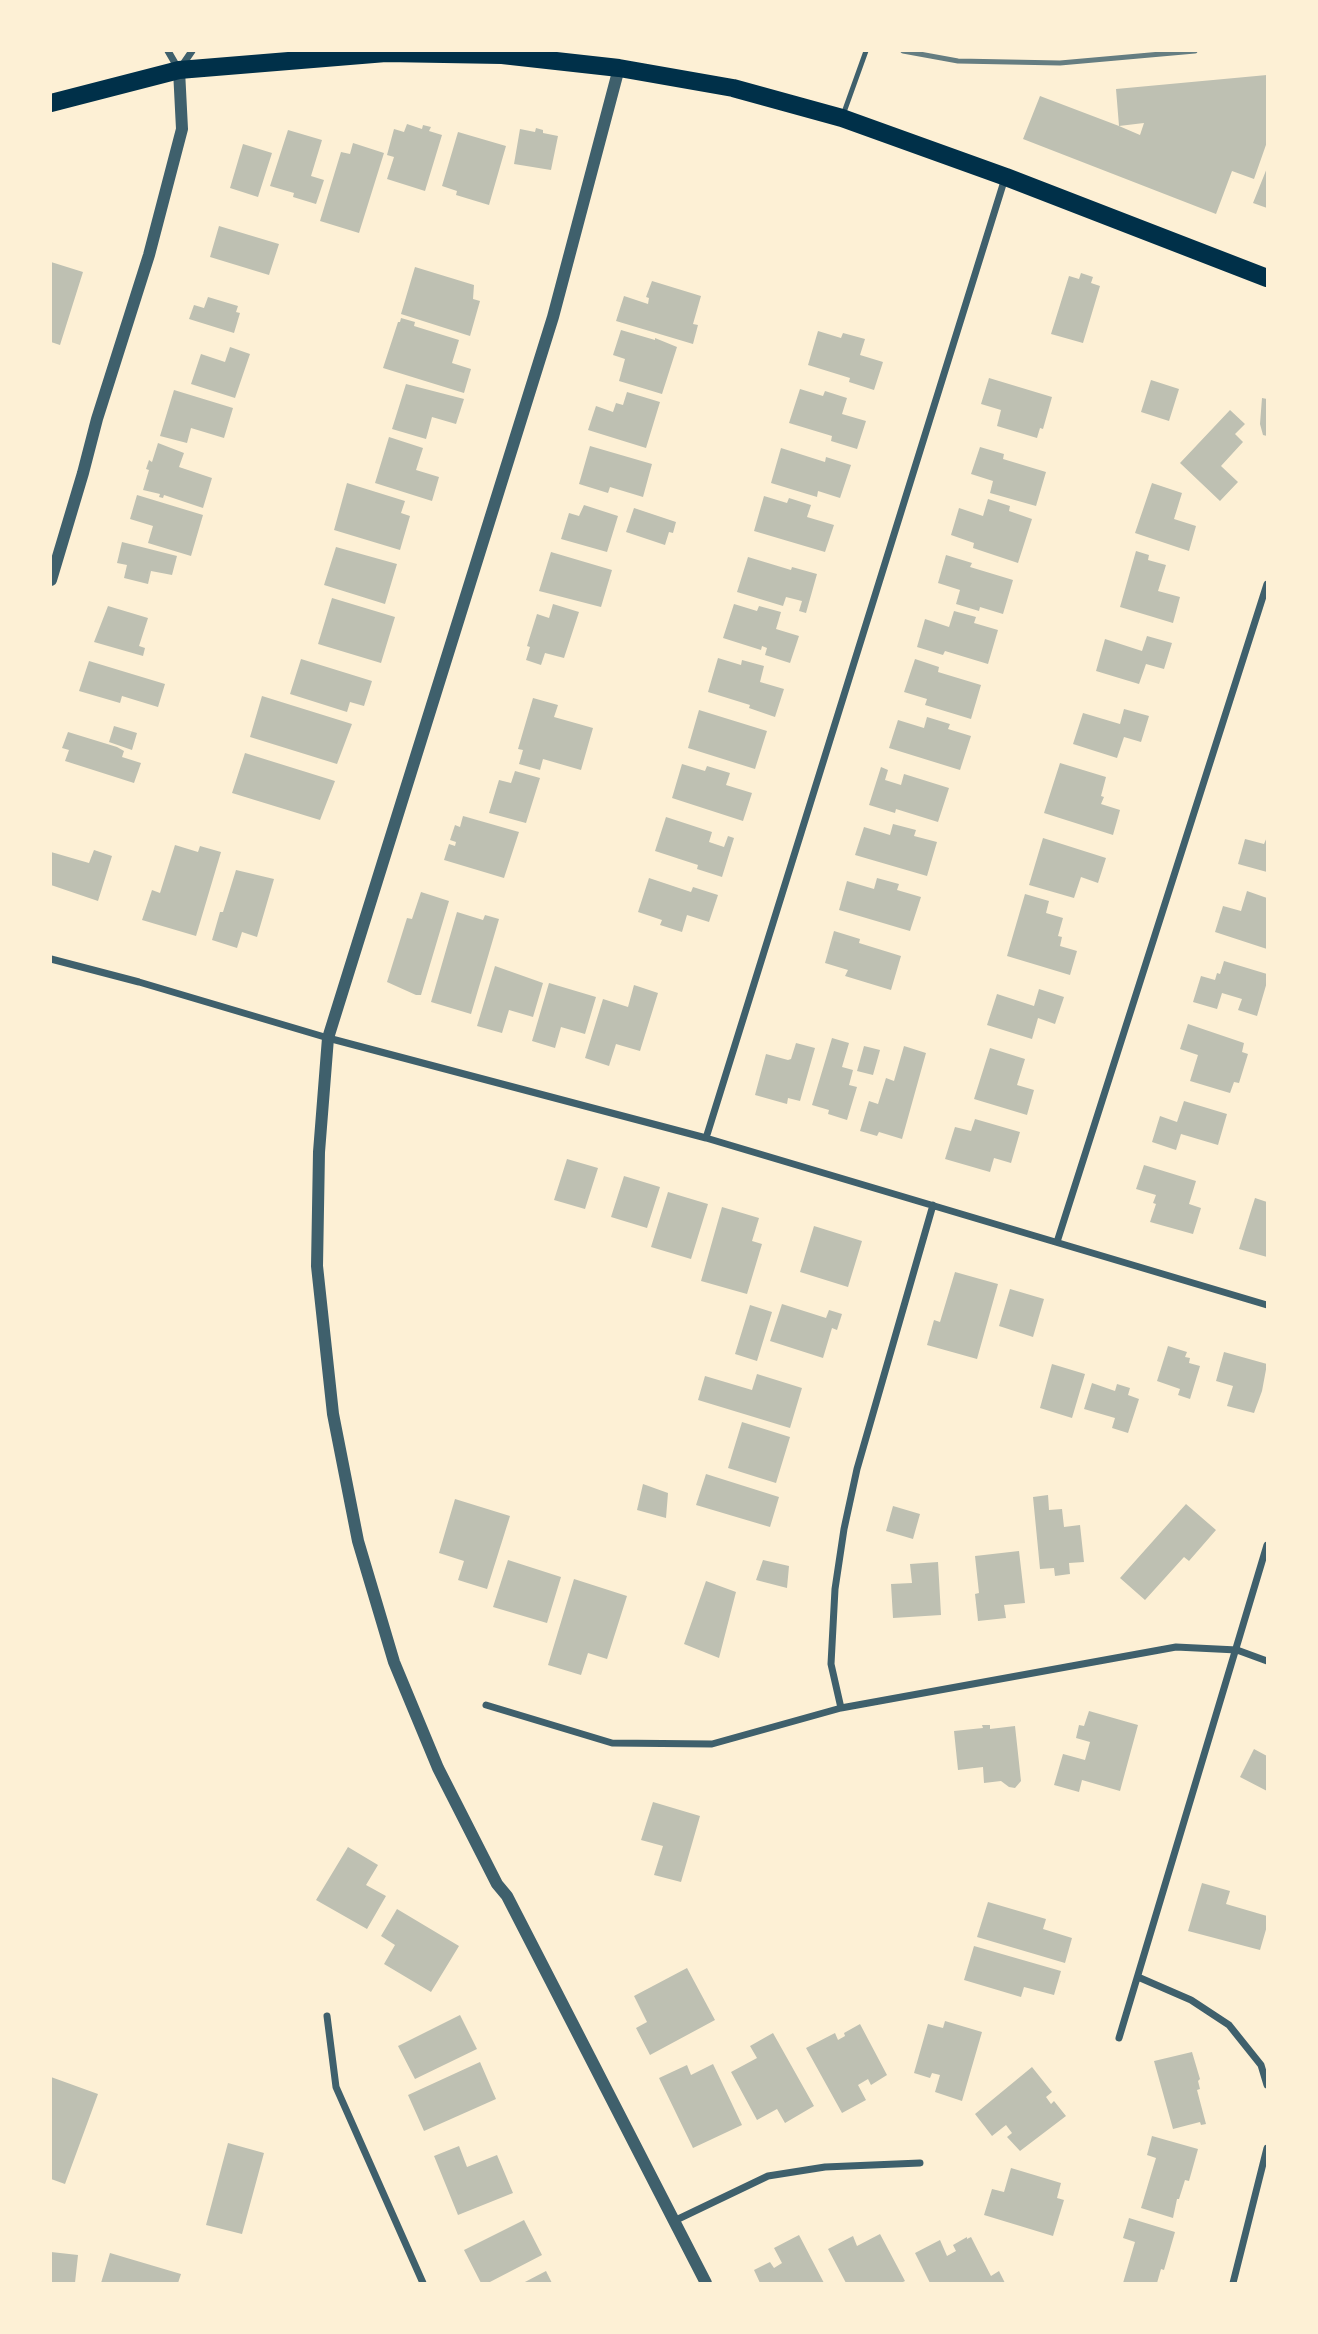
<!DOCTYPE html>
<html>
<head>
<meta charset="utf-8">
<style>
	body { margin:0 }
	#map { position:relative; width:1318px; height:2334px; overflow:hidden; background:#fdf0d5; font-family:"Source Serif 4",serif }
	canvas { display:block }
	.frame { position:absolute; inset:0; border:52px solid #fdf0d5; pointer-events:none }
</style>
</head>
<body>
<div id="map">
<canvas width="1318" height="2334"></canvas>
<div class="frame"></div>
</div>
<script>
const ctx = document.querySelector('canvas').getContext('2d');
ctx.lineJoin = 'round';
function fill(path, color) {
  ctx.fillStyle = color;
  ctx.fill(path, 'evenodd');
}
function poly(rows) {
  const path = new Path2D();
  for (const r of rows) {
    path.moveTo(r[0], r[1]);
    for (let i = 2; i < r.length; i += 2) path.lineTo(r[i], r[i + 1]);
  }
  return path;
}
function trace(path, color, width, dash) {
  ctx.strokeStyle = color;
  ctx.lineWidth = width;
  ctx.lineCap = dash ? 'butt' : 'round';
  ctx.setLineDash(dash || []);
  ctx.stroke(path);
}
const building = poly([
	[1267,75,1267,142,1254,179,1232,171,1216,214,1023,139,1040,96,1119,126,1116,89],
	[1144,123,1140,135,1119,126],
	[407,124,422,129,423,125,431,127,429,131,442,135,425,191,387,179,394,157,387,155,394,129,404,132],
	[536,128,543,130,543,133,558,136,551,170,514,164,520,129,535,132],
	[288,130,322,140,311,176,324,180,316,204,293,197,294,193,270,186],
	[458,132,506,146,489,205,456,195,457,191,442,186],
	[353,143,384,153,359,233,320,221,341,152,350,154],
	[243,144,272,153,258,197,230,188],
	[1267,168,1267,208,1253,203],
	[219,226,279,244,269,275,210,257],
	[51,262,83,272,60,345,51,342],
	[415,267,474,285,473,299,480,301,470,336,401,314],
	[1081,273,1093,277,1091,283,1100,286,1083,343,1051,334,1069,276,1079,279],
	[652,281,701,296,693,324,698,325,693,344,616,321,624,296,648,304,649,298,646,297],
	[208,297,238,306,236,312,240,313,234,333,189,319,194,305,204,308],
	[401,318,415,322,414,326,459,340,452,363,471,369,464,393,383,368,398,322,400,322],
	[621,330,655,340,655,338,677,347,662,394,619,381,625,359,613,355],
	[818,331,841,338,843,333,865,339,860,355,883,362,874,390,849,382,850,378,808,365],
	[230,347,250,354,235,398,191,384,201,354,225,362],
	[989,378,1052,397,1043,429,1040,428,1037,438,997,426,1001,410,981,404],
	[1151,380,1179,389,1169,421,1141,412],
	[406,384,464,399,456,424,432,417,426,439,392,429],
	[800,389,823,396,825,391,847,398,842,414,866,421,857,449,831,441,832,436,789,423],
	[174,390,233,408,224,438,191,428,187,443,160,436],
	[627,392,660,402,646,448,588,430,596,406,613,412,616,403,623,405],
	[1262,398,1267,399,1267,436,1263,435,1260,424],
	[1230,410,1245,424,1235,434,1243,442,1221,466,1238,482,1220,501,1180,463],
	[389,437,423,448,416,470,439,477,432,501,375,483],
	[158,443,184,453,179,467,212,478,203,508,164,495,163,498,159,497,160,494,143,490,149,470,146,469,149,460,152,462],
	[590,446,652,464,643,497,610,487,608,493,579,484],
	[980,447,1004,454,1003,459,1046,472,1036,506,990,493,993,481,971,474],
	[781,448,825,462,826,457,851,465,840,498,818,491,817,497,771,483],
	[347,483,405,501,401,513,410,516,400,550,334,530],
	[1152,483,1182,493,1174,519,1196,526,1189,551,1135,533],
	[137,495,203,515,191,556,148,543,153,526,130,519],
	[764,496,787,503,789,498,811,505,807,517,834,525,825,552,754,531],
	[988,499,1010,506,1009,511,1032,519,1018,563,973,548,974,543,951,535,959,508,983,516],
	[584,505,618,516,607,552,561,539,569,513,579,516],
	[634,508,676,522,673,533,669,532,665,545,626,532],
	[122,542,177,556,172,575,151,571,148,584,124,578,127,565,117,563],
	[336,547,397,564,385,604,324,585],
	[1136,551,1149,555,1148,560,1166,565,1158,591,1180,597,1173,623,1120,607],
	[551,552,612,570,601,607,539,591],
	[946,555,972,563,970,567,1013,580,1003,614,980,607,979,611,956,604,960,590,938,583],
	[748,557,791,570,792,567,817,574,806,613,799,611,802,601,786,597,783,606,737,592],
	[332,598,395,617,381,663,318,644],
	[553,604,579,612,564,658,545,653,541,665,526,660,530,647,527,646,537,614,549,618],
	[734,604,757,611,759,606,781,612,776,629,799,636,790,663,765,655,767,648,762,646,761,650,723,638],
	[108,606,148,618,139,646,145,648,143,656,94,642],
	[954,611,976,617,974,623,998,630,988,664,945,651,943,655,917,647,925,619,949,627],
	[1147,636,1172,643,1164,669,1146,664,1139,684,1096,671,1105,639,1142,651],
	[718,658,741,665,742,660,764,666,760,682,784,689,775,717,749,708,750,705,708,692],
	[301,659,372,681,364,706,350,702,347,712,290,694],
	[915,659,939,667,938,672,981,685,971,719,925,705,927,699,904,692],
	[89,661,165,684,158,707,122,696,120,703,79,691],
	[262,696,352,724,337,764,250,737],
	[533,698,558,705,554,717,593,728,581,770,543,759,540,770,519,764,523,750,518,749],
	[1124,709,1149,716,1141,742,1124,737,1117,758,1073,744,1083,713,1120,724],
	[699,710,767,731,755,769,688,748],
	[927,717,950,724,948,729,971,736,960,770,889,748,898,720,924,728],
	[114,726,137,733,132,750,109,742],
	[68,732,117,747,124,751,122,757,141,763,134,783,65,761,69,750,62,748],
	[245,753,335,781,320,820,232,793],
	[1060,763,1106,777,1101,796,1104,797,1101,804,1120,810,1113,835,1044,813],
	[682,764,705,771,707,766,730,773,726,785,752,793,743,821,672,798],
	[881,767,888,770,885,780,901,785,904,774,949,788,938,822,896,809,895,813,869,805],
	[515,771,540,778,526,823,489,813,499,780,511,783],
	[463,816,519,832,504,878,444,860,449,844,455,846,456,842,450,840,455,825,460,827],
	[666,817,712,832,709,842,724,847,728,836,734,838,722,877,697,869,698,865,655,851],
	[893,824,916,830,914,836,937,842,927,876,855,855,864,827,890,835],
	[1267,837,1267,872,1238,864,1245,839,1264,844],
	[1043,838,1106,858,1098,883,1081,877,1074,898,1029,885],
	[175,845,198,852,200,846,221,852,196,936,142,920,152,890,160,893],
	[94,850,112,856,98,901,51,885,51,852,89,863],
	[236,870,274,879,257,937,242,932,237,948,212,940,220,912,223,912],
	[649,878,691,892,693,887,718,895,709,922,687,915,682,932,660,925,662,920,638,912],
	[877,878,899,884,897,890,921,897,910,931,839,910,847,881,874,889],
	[1247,891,1267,898,1267,949,1215,932,1223,906,1241,911],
	[421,892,449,901,421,995,416,995,387,982,407,918,412,919],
	[1025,894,1049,901,1046,913,1063,918,1058,936,1062,937,1060,946,1077,951,1070,975,1007,956],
	[457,912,483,920,485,915,499,919,471,1014,431,1002],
	[834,931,860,939,859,943,901,956,891,990,845,976,848,970,825,963],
	[1224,961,1267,974,1267,982,1257,1016,1238,1010,1242,999,1222,993,1217,1009,1193,1002,1201,976,1215,980,1217,973,1220,974],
	[495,966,543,983,533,1017,509,1010,502,1033,477,1026],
	[549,983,596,997,585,1034,561,1027,555,1048,532,1041],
	[634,985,658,993,640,1051,616,1044,609,1066,585,1058,603,999,628,1007],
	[1039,989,1064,997,1055,1024,1038,1018,1032,1039,987,1025,997,994,1034,1006],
	[1188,1024,1244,1043,1242,1052,1248,1054,1239,1083,1234,1082,1230,1093,1190,1081,1198,1055,1180,1049],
	[832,1038,849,1043,842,1067,853,1070,849,1085,857,1087,847,1120,828,1114,829,1110,812,1105],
	[796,1043,815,1048,800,1101,788,1098,787,1104,755,1095,766,1054,788,1060,791,1059],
	[864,1046,880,1050,873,1075,857,1071],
	[904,1046,926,1053,902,1139,879,1132,877,1136,860,1131,869,1101,878,1104,886,1078,894,1081],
	[990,1048,1025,1059,1017,1085,1034,1090,1027,1115,974,1099],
	[1184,1101,1227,1114,1218,1145,1181,1134,1176,1150,1152,1142,1160,1116,1177,1122],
	[975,1119,1020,1132,1011,1163,994,1158,990,1172,945,1159,955,1127,971,1131],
	[567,1159,598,1168,585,1209,554,1200],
	[1144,1165,1196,1181,1189,1204,1201,1208,1193,1234,1150,1222,1156,1204,1153,1203,1156,1195,1136,1189],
	[624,1176,660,1187,647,1228,611,1217],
	[668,1192,708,1204,691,1259,651,1247],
	[1255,1198,1267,1202,1267,1257,1239,1249],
	[722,1207,759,1218,752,1241,762,1244,747,1294,701,1281],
	[814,1226,862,1241,848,1287,800,1272],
	[955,1272,998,1284,977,1359,927,1345,934,1320,940,1322],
	[1010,1289,1044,1299,1033,1337,999,1326],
	[782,1304,826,1318,829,1310,842,1314,837,1330,832,1328,823,1358,770,1341],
	[750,1305,772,1312,757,1361,735,1354],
	[1168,1346,1187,1352,1185,1357,1190,1358,1189,1363,1200,1366,1190,1399,1178,1395,1180,1389,1157,1381],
	[1224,1352,1267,1364,1262,1391,1254,1413,1227,1406,1233,1386,1216,1381],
	[1052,1364,1085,1374,1072,1418,1040,1408],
	[757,1374,802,1388,790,1428,698,1400,705,1376,752,1390],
	[1092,1383,1115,1391,1117,1384,1130,1388,1128,1395,1139,1399,1128,1433,1112,1428,1115,1418,1084,1409],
	[742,1422,790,1437,776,1483,728,1468],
	[706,1474,779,1497,770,1527,696,1505],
	[643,1484,668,1493,666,1518,637,1510],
	[1048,1495,1049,1510,1062,1509,1064,1527,1080,1525,1084,1562,1069,1563,1070,1574,1055,1576,1054,1568,1040,1569,1033,1497],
	[455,1499,510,1516,487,1589,458,1580,464,1561,439,1553],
	[1186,1504,1216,1530,1189,1561,1184,1557,1145,1600,1120,1578],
	[893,1506,920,1514,913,1539,886,1531],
	[1019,1551,1025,1603,1004,1605,1006,1618,978,1621,975,1594,979,1593,975,1556],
	[508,1560,561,1577,547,1623,493,1607],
	[763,1560,789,1566,787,1588,756,1580],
	[938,1562,941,1615,893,1618,891,1584,912,1583,910,1564],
	[574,1579,627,1596,607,1659,588,1653,581,1675,548,1665],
	[706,1581,736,1592,719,1658,684,1644],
	[1089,1711,1138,1725,1120,1791,1082,1780,1079,1792,1054,1785,1063,1754,1085,1760,1090,1742,1076,1738,1079,1725,1084,1726],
	[982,1725,990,1725,990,1729,1015,1726,1021,1781,1015,1788,1009,1787,1001,1781,984,1783,983,1767,958,1770,954,1731,983,1728],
	[1254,1749,1267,1756,1267,1791,1240,1777],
	[653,1802,700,1816,681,1882,654,1875,663,1846,641,1840],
	[348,1847,378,1865,366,1885,386,1896,367,1929,316,1900],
	[1202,1883,1230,1891,1226,1904,1267,1916,1267,1926,1260,1950,1188,1931],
	[988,1902,1046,1919,1043,1929,1072,1938,1065,1963,977,1937],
	[397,1909,459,1946,431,1992,384,1964,395,1945,381,1936],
	[974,1946,1061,1971,1054,1995,1024,1987,1021,1997,964,1980],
	[687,1968,715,2020,650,2055,636,2028,647,2022,634,1996],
	[460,2015,477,2049,415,2079,398,2046],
	[945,2021,982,2032,962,2101,935,2092,940,2075,932,2073,930,2078,914,2073,928,2024,943,2028],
	[860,2024,887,2075,871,2085,868,2079,858,2085,866,2100,842,2113,806,2048,835,2033,838,2040,845,2036,844,2033],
	[773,2033,814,2106,785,2123,777,2109,757,2120,731,2072,757,2058,750,2046],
	[1192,2052,1200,2079,1198,2081,1200,2089,1197,2090,1206,2124,1201,2125,1200,2122,1173,2129,1154,2061],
	[480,2062,496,2099,424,2131,408,2095],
	[713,2064,742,2125,693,2148,659,2078,687,2065,691,2075],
	[1032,2067,1052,2092,1046,2097,1051,2104,1054,2101,1066,2116,1020,2151,1007,2137,1012,2133,1006,2125,992,2136,975,2114],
	[51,2077,98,2094,65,2184,51,2179],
	[1152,2136,1198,2149,1189,2181,1185,2180,1179,2199,1177,2199,1173,2218,1141,2208,1156,2158,1147,2155],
	[228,2143,264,2153,242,2234,206,2225],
	[459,2146,467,2167,497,2155,513,2193,458,2215,434,2156],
	[1011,2168,1061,2183,1057,2198,1064,2200,1053,2236,984,2215,992,2189,1004,2192],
	[1129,2218,1175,2232,1164,2270,1161,2269,1157,2283,1123,2283,1135,2242,1123,2238],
	[524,2220,542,2255,488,2283,481,2283,464,2250],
	[880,2234,905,2281,901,2283,846,2283,828,2249,853,2236,857,2246],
	[799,2235,824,2283,760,2283,754,2270,770,2262,774,2268,782,2263,774,2248],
	[967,2237,967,2239,971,2237,991,2276,999,2271,1005,2283,930,2283,915,2253,940,2240,947,2256,956,2251,953,2245],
	[51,2252,78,2255,75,2283,51,2283],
	[110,2253,181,2274,178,2283,101,2283],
	[546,2271,552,2283,523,2283]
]);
const service = poly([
	[843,115,866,51]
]);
const minor = poly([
	[168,51,179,70,192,51],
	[51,959,139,982,328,1038,706,1138,1267,1305],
	[706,1138,1005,178],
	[1057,1242,1267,584],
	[486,1705,612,1743,712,1744,841,1708,1176,1647,1237,1650,1267,1661],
	[841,1708,831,1664,835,1589,844,1529,857,1469,933,1205],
	[1138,1977,1191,2000,1229,2025,1261,2065,1267,2085],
	[327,2016,336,2087,423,2283],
	[1119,2038,1267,1545],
	[674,2221,768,2176,825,2167,920,2163],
	[1233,2283,1267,2148]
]);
const tertiary = poly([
	[619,68,553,317,328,1038,319,1152,317,1266,333,1414,358,1541,394,1662,438,1768,497,1884,507,1896,706,2283],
	[51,580,83,473,97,419,149,255,182,129,179,70]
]);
const primary = poly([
	[51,103,179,70,386,53,502,55,619,68,733,88,842,118,1006,177,1267,278]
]);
const rail = poly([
	[903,51,958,61,1060,63,1195,51]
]);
fill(building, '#bec0b2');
trace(service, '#3f606c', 5);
trace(minor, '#3f606c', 7);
trace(tertiary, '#3f606c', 12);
trace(primary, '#003049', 18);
trace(rail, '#657d81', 5);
</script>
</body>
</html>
